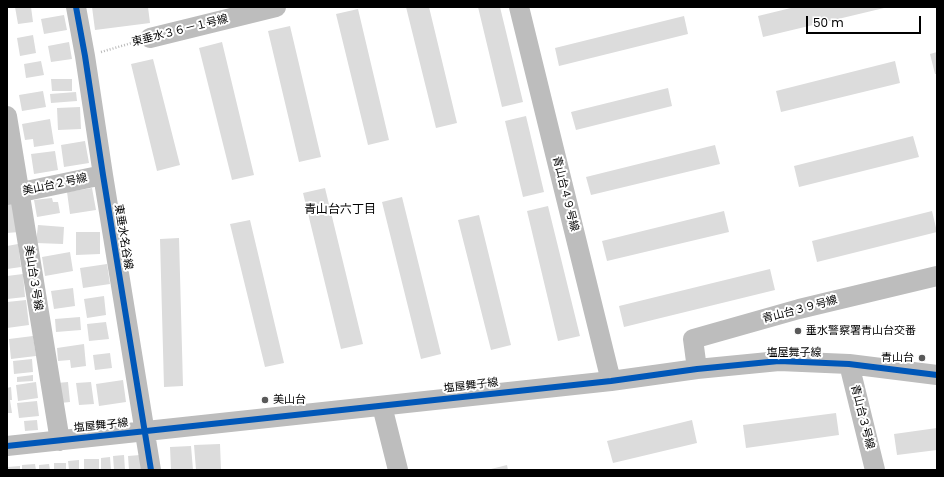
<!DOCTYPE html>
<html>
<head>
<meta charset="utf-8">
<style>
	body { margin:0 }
	#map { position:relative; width:944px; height:477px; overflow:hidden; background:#fff; font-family:Poppins,sans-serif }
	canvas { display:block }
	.frame { position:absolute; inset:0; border:8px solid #000; pointer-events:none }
	.scale { position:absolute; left:806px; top:16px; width:115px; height:18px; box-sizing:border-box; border:2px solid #000; border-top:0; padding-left:5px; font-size:12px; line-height:14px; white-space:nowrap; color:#000; -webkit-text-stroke:3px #fff; paint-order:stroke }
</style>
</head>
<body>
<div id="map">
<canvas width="944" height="477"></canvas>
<div class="frame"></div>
<div class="scale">50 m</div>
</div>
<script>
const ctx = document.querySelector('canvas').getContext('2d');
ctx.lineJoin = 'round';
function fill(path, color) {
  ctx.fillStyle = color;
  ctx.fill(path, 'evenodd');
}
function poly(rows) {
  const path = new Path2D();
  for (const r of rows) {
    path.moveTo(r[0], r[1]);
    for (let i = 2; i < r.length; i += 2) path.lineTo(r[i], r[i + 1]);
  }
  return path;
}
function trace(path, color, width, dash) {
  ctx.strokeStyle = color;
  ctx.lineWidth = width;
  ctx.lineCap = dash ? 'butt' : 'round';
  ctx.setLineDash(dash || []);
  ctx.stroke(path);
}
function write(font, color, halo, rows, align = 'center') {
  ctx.font = font + ' Poppins,"Noto Sans JP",sans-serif';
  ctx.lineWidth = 4;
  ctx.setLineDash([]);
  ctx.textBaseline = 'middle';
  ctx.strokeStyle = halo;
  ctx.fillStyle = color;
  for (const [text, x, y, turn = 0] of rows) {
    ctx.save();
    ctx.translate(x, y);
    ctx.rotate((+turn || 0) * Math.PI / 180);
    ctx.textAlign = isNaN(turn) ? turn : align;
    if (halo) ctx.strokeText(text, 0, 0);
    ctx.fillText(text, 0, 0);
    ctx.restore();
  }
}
const building = poly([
	[15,7,31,7,33,22,18,24],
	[92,7,148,7,150,23,95,30],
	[406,7,429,7,457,123,436,128],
	[478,7,500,7,523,102,502,107],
	[795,7,884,7,884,8,763,37,758,16],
	[358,9,389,140,368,145,336,14],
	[64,15,67,30,44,34,41,19],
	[684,16,688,34,559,66,555,48],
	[290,26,321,157,299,162,268,31],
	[33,35,36,53,20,56,17,38],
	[69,42,72,59,51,62,48,46],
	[222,42,254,175,232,180,199,48],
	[937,52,937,74,935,74,930,54],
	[153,59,180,165,157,171,131,64],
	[41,61,44,75,26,78,24,64],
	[895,61,900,83,781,112,776,91],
	[51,79,72,79,72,91,52,91],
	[668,88,672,106,576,130,571,112],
	[43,91,46,107,22,111,19,95],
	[76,92,77,101,51,103,50,94],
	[80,107,81,129,58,130,57,108],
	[526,116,544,192,523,197,505,121],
	[50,119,54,144,34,147,33,139,25,140,22,124],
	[913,136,919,157,799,187,794,166],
	[85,141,89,163,64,167,61,145],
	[715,145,720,164,591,195,586,177],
	[55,151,58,170,34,174,31,154],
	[92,188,96,210,70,214,67,192],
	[325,188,363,344,341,349,303,193],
	[402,197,441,354,421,359,382,202],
	[52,198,53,202,58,202,60,213,37,217,34,200],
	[15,202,19,232,7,233,7,203],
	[548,206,580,336,558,341,527,211],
	[724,211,729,232,607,261,602,241],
	[932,211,937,232,817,262,812,241],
	[479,215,511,345,491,350,458,220],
	[250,220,284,363,265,367,230,224],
	[38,225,64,227,63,244,36,243],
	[76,232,100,232,100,254,76,255],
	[179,238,183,386,164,387,160,239],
	[18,244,21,267,7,269,7,246],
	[70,252,73,271,45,276,42,257],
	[107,264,110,284,83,288,80,268],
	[770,269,775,290,624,327,619,306],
	[23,274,25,297,7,299,7,276],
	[73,288,75,306,54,309,51,291],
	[104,296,106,315,87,318,84,299],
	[26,300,29,325,7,328,7,302],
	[80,317,81,330,56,332,55,319],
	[106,322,109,339,89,341,87,324],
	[33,336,36,356,11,359,9,339],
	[84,344,86,366,71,368,70,360,58,361,57,348],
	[110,353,112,368,95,370,93,355],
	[32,359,33,372,14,374,13,361],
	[33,375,33,381,17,382,17,377],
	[123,380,126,402,99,406,96,384],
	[36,382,38,398,18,401,16,385],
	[68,382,70,402,60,403,57,383],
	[91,382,94,404,79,405,76,383],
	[11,387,12,400,10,400,12,413,7,413,7,388],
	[37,401,39,416,19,418,17,403],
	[836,413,839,435,746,448,743,425],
	[37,420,38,430,25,431,24,421],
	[692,420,697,443,613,463,607,441],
	[937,428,937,450,897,455,894,434],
	[220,444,221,470,196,470,194,445],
	[191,446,193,470,171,470,170,447],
	[124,455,125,470,114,470,113,456],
	[140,455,141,470,129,470,128,456],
	[110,457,111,470,101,470,101,458],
	[84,459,99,459,99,470,84,470],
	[79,460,79,470,69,470,68,461],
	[54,463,66,463,66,470,54,470],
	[35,464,36,470,22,470,22,465],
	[49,464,50,470,39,470,39,465],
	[507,465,508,470,491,470,491,469],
	[20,466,20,470,7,470,7,467]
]);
const path = poly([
	[101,52,135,42]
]);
const minor = poly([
	[76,7,85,56,103,175,151,470],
	[519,7,611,381],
	[150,38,276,7],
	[7,116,60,441],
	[7,195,103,175],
	[849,364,875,470],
	[697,369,693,339,799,309,937,276],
	[382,406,398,470],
	[7,446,611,381,697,369,779,361,849,364,937,375]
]);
const cycleway = poly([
	[76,7,85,56,103,175,151,470],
	[7,446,611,381,697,369,779,361,849,364,937,375]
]);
const markers = [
	[798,331,4,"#595959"],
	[922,358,4,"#595959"],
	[265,400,4,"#595959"]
];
const streetNames = [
	["東垂水３６－１号線",180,31,-14],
	["美山台２号線",55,185,-12],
	["青山台４９号線",565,194,76],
	["東垂水名谷線",123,237,81],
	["美山台３号線",33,278,81],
	["青山台３９号線",800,310,-15],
	["塩屋舞子線",794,353],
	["塩屋舞子線",471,386,-7],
	["青山台３号線",862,417,76],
	["塩屋舞子線",101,426,-6]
];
const poiNames = [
	["垂水警察署青山台交番",806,331],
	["青山台",914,358,"right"],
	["美山台",273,400]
];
const neighbourhoodNames = [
	["青山台六丁目",340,210]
];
fill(building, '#dcdcdc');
trace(path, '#b8b8b8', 2.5, [1, 2]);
trace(minor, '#bdbdbd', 20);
trace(cycleway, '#0057b8', 6);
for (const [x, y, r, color] of markers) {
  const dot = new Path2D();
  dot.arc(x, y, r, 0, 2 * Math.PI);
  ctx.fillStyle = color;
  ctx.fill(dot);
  trace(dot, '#fff', 1.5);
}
write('11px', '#000', '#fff', streetNames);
write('11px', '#000', '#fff', poiNames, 'left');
write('12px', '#000', '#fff', neighbourhoodNames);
</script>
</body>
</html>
